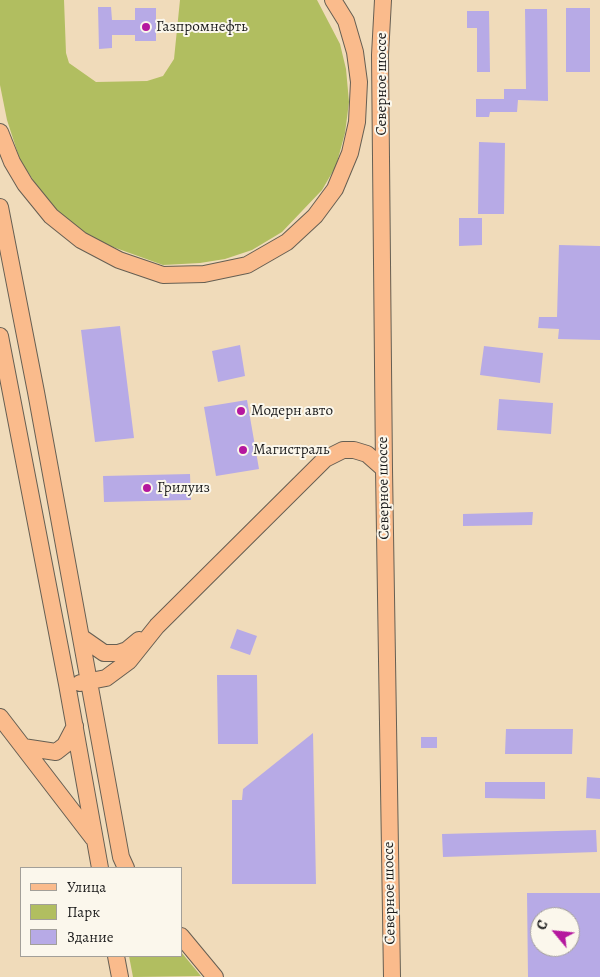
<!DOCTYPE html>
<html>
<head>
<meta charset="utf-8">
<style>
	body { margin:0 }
	#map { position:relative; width:600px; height:977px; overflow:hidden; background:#f0dbba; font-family:Alegreya,serif }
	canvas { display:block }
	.legend { position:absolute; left:20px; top:867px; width:162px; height:90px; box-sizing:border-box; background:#fbf7ec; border:1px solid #a29f99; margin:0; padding:6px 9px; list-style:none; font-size:15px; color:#1c1c1c }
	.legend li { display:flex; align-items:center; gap:10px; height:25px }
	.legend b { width:25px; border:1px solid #a29f99 }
	.north { position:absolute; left:530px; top:907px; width:50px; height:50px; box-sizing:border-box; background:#fbf7ec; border:1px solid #a29f99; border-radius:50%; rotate:298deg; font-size:14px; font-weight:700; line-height:20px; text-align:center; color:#1c1c1c }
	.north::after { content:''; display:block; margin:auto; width:18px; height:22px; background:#b5179e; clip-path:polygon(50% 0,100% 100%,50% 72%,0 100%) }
</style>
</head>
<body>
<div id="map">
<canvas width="600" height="977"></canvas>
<ul class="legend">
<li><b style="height:6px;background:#fabb8c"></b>Улица</li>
<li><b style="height:14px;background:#b1be60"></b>Парк</li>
<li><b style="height:14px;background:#b7aae6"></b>Здание</li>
</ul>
<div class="north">С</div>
</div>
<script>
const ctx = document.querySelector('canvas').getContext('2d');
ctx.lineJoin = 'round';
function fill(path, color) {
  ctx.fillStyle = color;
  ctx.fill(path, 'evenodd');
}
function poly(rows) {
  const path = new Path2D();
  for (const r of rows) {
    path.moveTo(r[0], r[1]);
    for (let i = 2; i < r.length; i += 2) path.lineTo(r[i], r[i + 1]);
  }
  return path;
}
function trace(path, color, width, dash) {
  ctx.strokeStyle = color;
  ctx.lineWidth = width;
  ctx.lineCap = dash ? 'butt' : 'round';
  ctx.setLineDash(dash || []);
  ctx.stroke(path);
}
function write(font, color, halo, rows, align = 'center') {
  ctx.font = font + ' Alegreya,serif';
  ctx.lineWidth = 4;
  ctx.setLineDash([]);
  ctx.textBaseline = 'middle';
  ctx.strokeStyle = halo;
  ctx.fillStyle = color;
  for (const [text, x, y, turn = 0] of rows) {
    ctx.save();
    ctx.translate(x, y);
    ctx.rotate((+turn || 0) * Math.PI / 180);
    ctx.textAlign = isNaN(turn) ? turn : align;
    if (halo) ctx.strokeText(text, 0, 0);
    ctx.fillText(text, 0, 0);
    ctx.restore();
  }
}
const green = poly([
	[0,0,64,0,66,53,69,63,96,82,147,81,163,76,174,59,180,0,317,0,340,44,346,69,349,102,345,133,336,166,322,190,282,232,252,250,225,259,200,263,163,265,99,242,68,222,45,198,20,160,7,120,0,85],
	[181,952,201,976,133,977,129,956,181,956]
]);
const building = poly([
	[98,7,111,7,112,20,135,20,135,8,156,8,156,41,135,41,135,35,112,35,112,48,99,49],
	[566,8,590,8,590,72,566,72],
	[525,9,547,9,548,101,518,100,517,112,490,112,489,117,476,117,476,99,504,99,504,89,526,89],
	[467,11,489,11,490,72,477,72,477,28,467,28],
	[479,142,505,143,504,214,478,214],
	[459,218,482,218,482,245,459,246],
	[559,245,600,246,600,340,558,339,559,329,538,328,539,317,557,317],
	[120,326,134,438,95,442,81,330],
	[240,345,245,376,218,382,212,351],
	[484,346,543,353,540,383,480,375],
	[499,399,553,403,551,434,497,430],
	[247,400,259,469,216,476,204,407],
	[190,474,191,500,104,502,103,476],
	[533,512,532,525,463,526,463,514],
	[237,629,257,636,250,655,230,648],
	[217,675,257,675,258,744,218,744],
	[506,729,573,729,572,754,505,754],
	[313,733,316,884,232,884,232,800,242,800,243,789],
	[421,737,437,737,437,748,421,748],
	[587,777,600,778,600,799,586,798],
	[485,782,545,782,545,799,485,798],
	[596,830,597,852,443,857,442,834],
	[527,893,600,893,600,977,528,977],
	[540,917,570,917,570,947,540,947]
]);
const primary = poly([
	[383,0,380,55,384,469,392,977],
	[0,132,12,162,25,184,51,216,81,240,119,260,163,275,204,274,247,265,287,242,315,216,335,189,350,153,357,122,359,82,355,52,346,21,333,0],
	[0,207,36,392,121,857,126,868],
	[0,336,67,684,100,868],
	[81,637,104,653,118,653,127,650,139,640],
	[80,683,106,678,129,661,157,626,325,459,343,450,354,450,367,454,384,469],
	[0,717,93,838],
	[23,747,56,752,65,745,75,726],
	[181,936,215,977],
	[116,956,120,977]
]);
const markers = [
	[146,27,5,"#b5179e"],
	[241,411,5,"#b5179e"],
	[243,450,5,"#b5179e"],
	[147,488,5,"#b5179e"]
];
const poiNames = [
	["Газпромнефть",156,27],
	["Модерн авто",251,411],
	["Магистраль",253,450],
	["Грилуиз",157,488]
];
const streetNames = [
	["Северное шоссе",382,84,-90],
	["Северное шоссе",384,488,-91],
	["Северное шоссе",390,893,-91]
];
fill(green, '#b1be60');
fill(building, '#b7aae6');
trace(primary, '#665f53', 18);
trace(primary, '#fabb8c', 16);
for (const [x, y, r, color] of markers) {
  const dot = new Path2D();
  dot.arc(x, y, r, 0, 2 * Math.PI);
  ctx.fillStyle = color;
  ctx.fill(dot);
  trace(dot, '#fbf7ec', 2);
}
write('15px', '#1c1c1c', '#fbf7ec', poiNames, 'left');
write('15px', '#1c1c1c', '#fbf7ec', streetNames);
</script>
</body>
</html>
